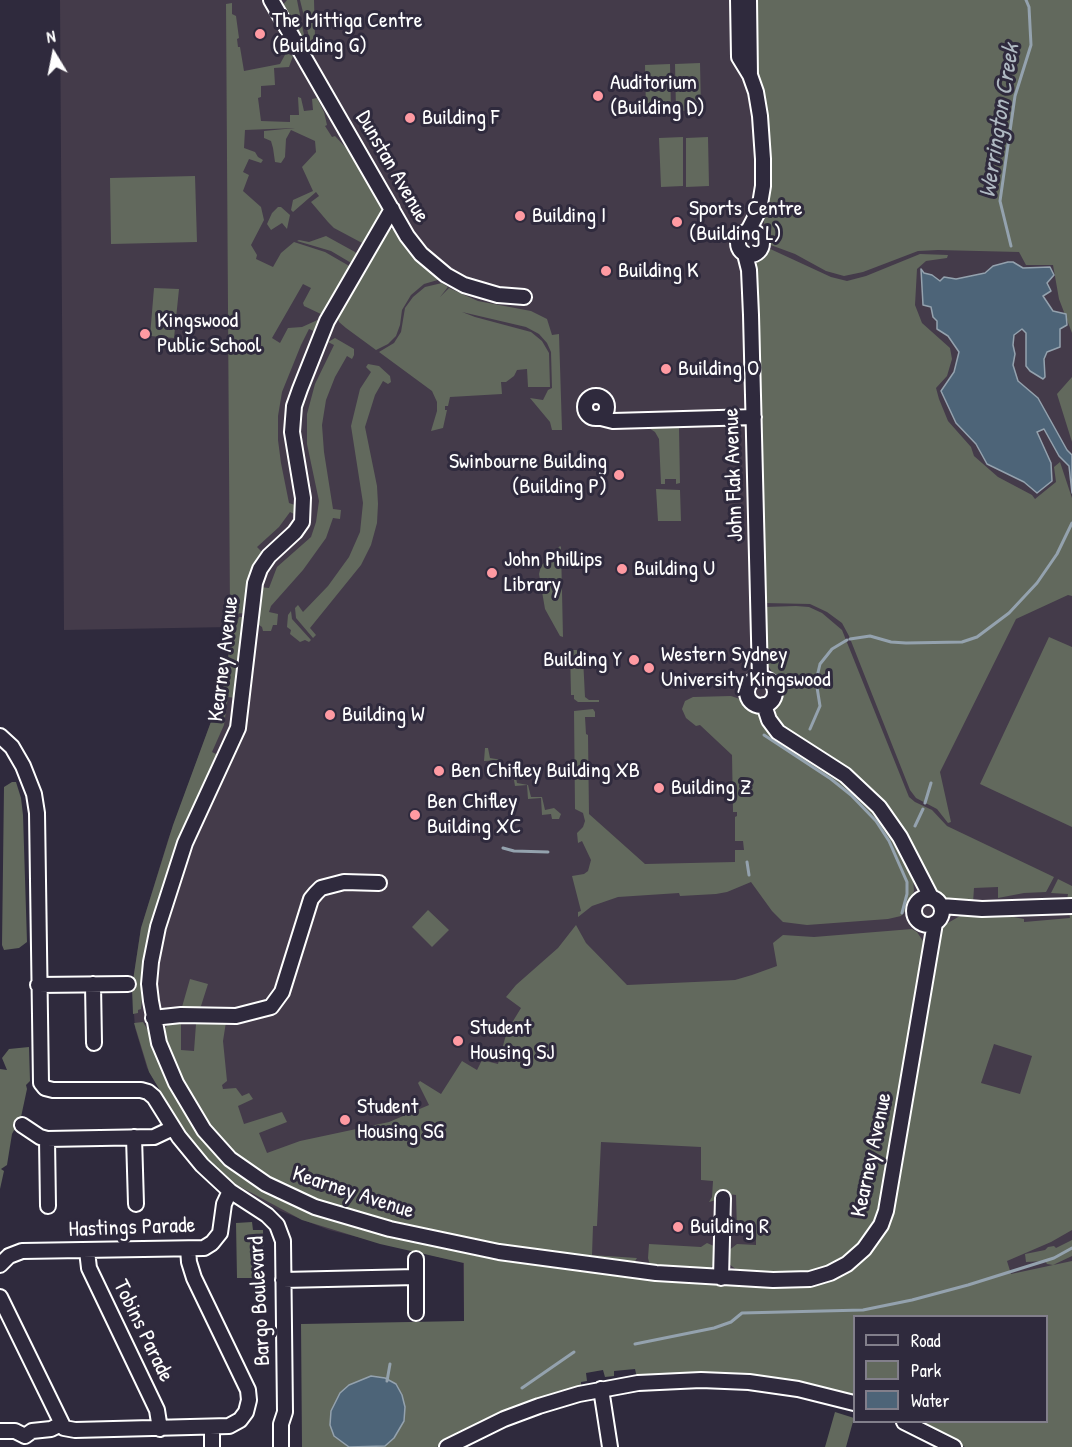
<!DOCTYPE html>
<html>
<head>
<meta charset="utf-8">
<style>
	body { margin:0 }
	#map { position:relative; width:1072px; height:1447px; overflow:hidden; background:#2f2a3d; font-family:"Patrick Hand",sans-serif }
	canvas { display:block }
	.legend { position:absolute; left:853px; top:1315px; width:195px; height:108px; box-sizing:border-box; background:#2f2a3d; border:2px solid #827f8b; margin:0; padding:8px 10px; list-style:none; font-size:18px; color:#fff }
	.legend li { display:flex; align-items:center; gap:12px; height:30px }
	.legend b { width:30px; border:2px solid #827f8b }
	.north { position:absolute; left:24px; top:24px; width:60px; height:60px; -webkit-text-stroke:4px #2f2a3d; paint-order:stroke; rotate:350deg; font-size:16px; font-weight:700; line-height:24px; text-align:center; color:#fff }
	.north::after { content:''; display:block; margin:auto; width:21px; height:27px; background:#fff; clip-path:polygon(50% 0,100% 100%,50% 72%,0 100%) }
</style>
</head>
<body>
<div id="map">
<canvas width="1072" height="1447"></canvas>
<ul class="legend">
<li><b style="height:8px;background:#2f2a3d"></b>Road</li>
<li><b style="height:16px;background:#62695d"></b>Park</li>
<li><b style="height:16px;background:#4d6478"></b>Water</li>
</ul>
<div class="north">N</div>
</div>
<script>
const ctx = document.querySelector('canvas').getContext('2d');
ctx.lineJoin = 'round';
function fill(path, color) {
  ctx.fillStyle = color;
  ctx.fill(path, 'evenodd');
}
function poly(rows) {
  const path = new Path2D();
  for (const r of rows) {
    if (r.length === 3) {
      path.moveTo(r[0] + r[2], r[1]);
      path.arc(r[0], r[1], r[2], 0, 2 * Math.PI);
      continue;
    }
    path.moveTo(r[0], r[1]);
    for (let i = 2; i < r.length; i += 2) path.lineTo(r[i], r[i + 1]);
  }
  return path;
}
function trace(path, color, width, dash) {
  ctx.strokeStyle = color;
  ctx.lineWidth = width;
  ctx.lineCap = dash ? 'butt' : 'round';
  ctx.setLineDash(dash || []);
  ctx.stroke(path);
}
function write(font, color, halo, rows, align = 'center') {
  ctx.font = font + ' "Patrick Hand",sans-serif';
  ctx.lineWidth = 6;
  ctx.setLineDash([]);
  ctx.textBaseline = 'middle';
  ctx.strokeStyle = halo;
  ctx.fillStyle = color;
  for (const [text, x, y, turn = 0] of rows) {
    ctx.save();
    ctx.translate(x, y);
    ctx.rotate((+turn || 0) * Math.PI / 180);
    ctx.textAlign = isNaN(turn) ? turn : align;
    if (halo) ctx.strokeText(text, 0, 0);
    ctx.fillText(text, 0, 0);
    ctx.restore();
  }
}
const built = poly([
	[60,0,1072,0,1072,1312,464,1321,463,1263,329,1230,278,1210,241,1189,218,1171,190,1140,147,1068,135,1028,132,987,141,928,168,840,223,689,228,660,230,627,64,630]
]);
const green = poly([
	[287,0,297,0,306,45,282,6],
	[300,0,314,0,315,37,310,41],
	[754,0,1072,0,1072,333,1059,299,1053,265,1026,265,1019,252,938,250,918,251,863,272,844,276,826,271,795,254,768,244,764,222,771,176,768,174,757,76],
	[232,3,232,14,236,16,239,38,237,39,238,47,240,47,244,71,280,64,286,53,293,56,289,67,274,68,275,85,261,86,261,97,258,98,261,121,290,122,290,115,299,115,298,97,301,98,304,111,313,110,312,99,317,98,324,112,327,125,325,126,332,137,335,136,348,150,353,152,383,206,382,213,364,244,334,228,328,222,311,202,319,196,316,192,293,212,291,210,293,200,313,191,302,167,316,152,315,141,291,130,286,139,285,157,281,163,275,162,273,148,271,141,264,138,264,131,295,128,245,130,244,148,255,152,258,157,263,160,261,163,249,159,243,172,249,175,243,191,261,207,264,220,251,245,257,255,256,259,273,267,281,253,294,242,325,252,351,267,323,315,304,306,303,303,311,288,303,284,272,338,280,343,288,328,302,327,322,318,316,332,309,329,301,345,282,392,278,416,278,440,281,463,289,503,298,506,296,515,290,512,279,527,257,547,263,553,246,613,230,614,226,4],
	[700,63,701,110,676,111,675,64],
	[670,64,671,110,646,111,645,65],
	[683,137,683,186,661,187,659,138],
	[708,137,709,186,686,187,686,138],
	[195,176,197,242,111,244,110,178],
	[278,207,281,207,290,215,287,229,282,223,271,230,267,224,272,213],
	[390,229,396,230,421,263,441,279,424,284,411,295,402,310,400,325,396,336,388,344,376,350,346,328,339,322,337,315,339,309],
	[326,236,355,252,358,257,353,264,331,251,297,241,299,240,309,242],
	[766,247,831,277,847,281,866,276,920,254,948,255,947,258,926,261,917,269,915,305,922,323,950,348,952,359,947,376,936,388,939,399,948,421,971,447,974,456,998,477,1032,495,1035,499,1056,482,1054,467,1060,462,1072,498,1072,596,1068,595,1016,619,940,772,951,822,948,823,937,809,916,798,910,790,849,636,842,623,827,612,810,604,764,603,755,268,758,259],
	[442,283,448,287,440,297,449,288,478,301,531,311,547,319,552,335,559,334,562,430,552,430,550,422,530,398,543,400,548,390,552,388,551,352,547,343,539,334,526,327,462,312,475,317,531,332,542,341,549,353,550,387,528,387,527,369,517,370,514,376,506,382,501,382,502,394,450,397,448,406,445,406,445,410,447,410,443,428,431,431,437,411,437,402,432,391,379,352,394,343,401,332,405,308,413,297,425,287],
	[154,288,179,289,174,338,150,336],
	[335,338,354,349,354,355,352,359,347,356,335,377,326,400,322,425,324,452,333,509,341,510,340,519,333,518,326,538,303,570,271,606,269,612,278,614,277,625,273,625,271,631,263,631,262,627,256,623,259,587,269,588,277,567,311,537,316,522,319,501,307,444,307,414,315,384,334,345,328,342],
	[368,364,379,366,390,376,391,382,388,384,383,381,375,395,365,427,377,486,378,504,377,523,371,545,361,565,310,628,316,635,313,638,296,618,295,608,298,605,303,612,328,586,349,557,360,532,363,503,351,426,360,389,371,372,366,367],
	[1072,377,1072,442,1057,394],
	[679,427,680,483,676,484,676,479,665,479,665,484,661,484,659,439,655,432,649,428],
	[656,489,680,490,681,521,658,521],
	[560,546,561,547,563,637,560,636,545,609,539,574,541,566],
	[796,606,809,607,822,613,842,630,909,797,915,802,932,810,947,826,1054,877,1046,892,1024,893,998,898,998,887,974,888,973,903,949,902,937,894,884,804,859,778,834,760,785,728,777,719,775,709,780,696,780,684,769,667,765,654,764,607],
	[291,611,292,619,311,640,309,642,305,640,300,642,290,634,291,630,287,627,288,615],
	[239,617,245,617,236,698,228,697,224,725,212,752,220,756,197,799,182,836,144,977,141,1009,138,1010,138,1013,133,1014,132,987,141,928,173,825,223,689,228,660,230,632,235,630],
	[1049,637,1072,647,1072,827,980,784],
	[570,650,577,650,577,658,583,658,585,697,589,700,599,700,599,702,578,702,574,699,574,695,571,695],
	[731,696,740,699,755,710,767,728,838,776,878,814,904,855,913,879,914,891,908,908,901,916,888,919,807,925,783,922,772,911,751,882,727,892,716,894,680,896,679,893,618,897,592,906,578,917,578,912,581,911,572,876,584,874,588,871,591,860,582,841,578,843,577,833,583,827,585,821,583,813,575,809,574,711,593,709,595,712,595,717,585,717,586,734,588,735,589,814,645,864,735,862,735,850,744,850,743,841,735,841,735,817,737,816,737,812,733,812,732,755,700,725,696,726,686,718,682,709,685,701,693,697],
	[485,748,488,748,490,758,502,760,504,771,515,772,517,783,528,785,531,797,542,797,545,810,554,808,561,814,559,819,552,819,551,814,542,815,541,798,528,799,527,785,515,786,513,774,501,775,500,760,484,761],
	[12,782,16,782,21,798,23,815,27,942,19,948,4,950,2,945,4,787],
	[1058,879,1072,886,1072,900,1067,900,1068,894,1051,893],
	[428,910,449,930,432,947,412,927],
	[1069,912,1072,912,1072,1230,1051,1242,1007,1261,1011,1274,1072,1261,1072,1447,965,1447,916,1422,1046,1422,1046,1316,854,1316,854,1397,637,1378,635,1369,614,1371,614,1376,605,1377,603,1370,586,1373,587,1381,581,1382,581,1388,451,1438,437,1447,302,1447,301,1324,464,1321,464,1263,380,1244,302,1220,235,1184,214,1166,195,1147,176,1117,149,1072,134,1023,143,1022,224,1159,390,1234,798,1286,867,1254,877,1243,887,1225,893,1210,900,1172,938,938,941,930,946,924,960,916,999,914,1024,919,1024,922,1070,918],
	[994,1044,1032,1056,1020,1094,981,1083],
	[576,925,586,943,627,985,717,981,735,980,752,975,777,966,773,943,783,935,814,937,912,929,917,932,923,941,923,953,887,1179,878,1216,861,1244,831,1265,811,1271,796,1274,738,1271,729,1264,728,1251,737,1244,756,1245,756,1232,737,1231,736,1195,728,1194,728,1191,720,1192,716,1200,709,1202,712,1197,713,1181,701,1180,701,1147,601,1142,597,1226,593,1226,592,1255,637,1258,634,1263,523,1251,395,1226,300,1196,245,1165,220,1143,190,1100,164,1038,163,1032,168,1024,179,1023,181,1024,181,1050,194,1051,196,1024,200,1021,226,1022,223,1041,227,1081,222,1085,223,1089,236,1088,242,1096,249,1093,253,1099,238,1106,244,1124,282,1112,287,1122,259,1133,267,1153,300,1141,389,1122,429,1105,418,1083,420,1081,441,1094,462,1061,477,1070,482,1060,498,1064,507,1031,521,1008,506,997,516,985,558,948],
	[190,979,208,984,201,1006,195,1010,183,1009,182,1007],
	[29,1047,30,1081,26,1085,27,1089,21,1117,12,1134,7,1165,1,1169,4,1171,0,1189,0,1069,7,1070,2,1058,9,1049],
	[252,1222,253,1230,263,1230,264,1278,237,1278,236,1223],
	[1072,1240,1072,1256,1053,1265,1047,1264,1045,1261,1026,1262,1025,1254,1045,1250,1048,1247,1054,1246,1056,1248],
	[707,1243,714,1246,714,1263,710,1269,698,1271,650,1266,648,1258,649,1244,701,1247],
	[835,1412,854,1418,846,1447,825,1447]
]);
const water = poly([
	[1008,262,1013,262,1023,268,1050,267,1054,275,1047,283,1051,291,1043,296,1053,311,1066,314,1067,325,1060,329,1060,347,1047,352,1044,359,1045,377,1043,379,1030,371,1026,366,1026,333,1022,329,1014,335,1013,345,1015,354,1013,365,1018,381,1038,398,1067,450,1072,455,1072,493,1069,466,1059,456,1044,429,1037,432,1051,463,1052,481,1037,493,1024,482,987,464,976,444,956,423,941,391,954,372,959,352,948,336,937,329,937,321,933,317,931,307,923,305,921,269,924,273,932,275,940,281,944,277,956,279,985,273,993,266,1008,262],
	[371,1376,385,1378,396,1384,402,1395,405,1407,404,1421,394,1438,385,1446,349,1447,334,1436,330,1425,331,1411,340,1393,349,1385,371,1376]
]);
const stream = poly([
	[1011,246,1000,201,1015,96,1031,45,1029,7,1026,0],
	[850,639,870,636,891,642,906,643,962,642,977,637,1009,613,1037,583,1057,554,1072,523],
	[810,729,820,706,816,681,820,664,832,649,847,640],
	[764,735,831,779,851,795,876,821,889,841,907,882,907,894,902,913],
	[925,803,931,783],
	[915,826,923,809],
	[503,848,514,851,548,852],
	[747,862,749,875],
	[635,1344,714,1328,731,1322,742,1313,863,1310,912,1300,968,1285,1054,1258,1072,1248],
	[387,1381,390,1364],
	[522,1388,574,1352]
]);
const street = poly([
	[271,0,407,236,421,254,446,275,464,285,498,295,524,297],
	[738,0,739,57,750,75,756,92,760,116,763,159,763,186,759,210,748,231],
	[749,0,750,75],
	[392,209,327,321,300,389,294,406,292,432,303,498,302,522,295,532,269,556,260,569,255,583,238,728,185,843,158,927,151,962,149,984,151,1001,159,1043,176,1083,204,1130,230,1159,266,1184,315,1207,390,1229,499,1252,656,1273,773,1280,810,1279,830,1273,847,1264,864,1249,881,1225,886,1211,935,923],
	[750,243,12],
	[745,254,749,270,751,315,760,678],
	[596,407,11],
	[601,418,613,421,754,417],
	[761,692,14],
	[764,705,769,720,778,732,845,775,879,807,900,837,931,897],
	[0,736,12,747,23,766,34,794,37,813,41,1083,45,1088,53,1090,141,1090,148,1092,154,1097,179,1137,202,1165,230,1191,267,1215,277,1225,283,1241,285,1412,281,1424,281,1447],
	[928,911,14],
	[941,906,982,909,1072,906],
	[93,984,94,1043],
	[38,985,128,984],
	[153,1018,181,1015,236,1016,271,1007,282,992,311,899,316,893,321,888,344,882,379,883],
	[22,1125,40,1137,47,1139,154,1137,173,1128],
	[134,1137,136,1204],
	[47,1139,48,1206],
	[87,1251,89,1268,157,1410,160,1429],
	[0,1265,9,1256,22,1251,204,1248,212,1243,220,1233,224,1204,230,1191],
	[721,1278,723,1198],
	[283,1280,416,1277],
	[0,1297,64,1428,75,1430,229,1426,240,1420,246,1412,249,1400,248,1390,194,1278,189,1262,188,1249],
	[416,1313,416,1259],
	[601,1389,610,1447],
	[904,1422,954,1447],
	[0,1431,15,1431,25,1436],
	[25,1436,32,1431,51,1429,61,1424],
	[212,1447,212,1428],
	[447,1447,504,1419,539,1406,579,1394,638,1383,701,1380,749,1382,798,1389,854,1403]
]);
const markers = [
	[260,34,6,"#ff9aa2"],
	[598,96,6,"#ff9aa2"],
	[410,118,6,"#ff9aa2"],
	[520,216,6,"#ff9aa2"],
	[677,222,6,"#ff9aa2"],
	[606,271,6,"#ff9aa2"],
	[145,334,6,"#ff9aa2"],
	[666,369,6,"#ff9aa2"],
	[619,475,6,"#ff9aa2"],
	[622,569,6,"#ff9aa2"],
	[492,573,6,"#ff9aa2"],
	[634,660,6,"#ff9aa2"],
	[649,668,6,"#ff9aa2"],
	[330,715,6,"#ff9aa2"],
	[439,771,6,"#ff9aa2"],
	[659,788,6,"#ff9aa2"],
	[415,815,6,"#ff9aa2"],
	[458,1041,6,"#ff9aa2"],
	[345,1120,6,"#ff9aa2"],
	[678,1227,6,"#ff9aa2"]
];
const poiNames = [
	["The Mittiga Centre",272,21],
	["(Building G)",272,46],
	["Auditorium",610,83],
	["(Building D)",610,108],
	["Building F",422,118],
	["Sports Centre",689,209],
	["(Building L)",689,234],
	["Building I",532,216],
	["Building K",618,271],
	["Kingswood",157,321],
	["Public School",157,346],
	["Building O",678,369],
	["Swinbourne Building",607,462,"right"],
	["(Building P)",607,487,"right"],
	["John Phillips",504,560],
	["Library",504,585],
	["Building U",634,569],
	["Western Sydney",661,655],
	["University Kingswood",661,680],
	["Building Y",622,660,"right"],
	["Building W",342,715],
	["Ben Chifley Building XB",451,771],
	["Building Z",671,788],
	["Ben Chifley",427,802],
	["Building XC",427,827],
	["Student",470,1028],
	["Housing SJ",470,1053],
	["Student",357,1107],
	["Housing SG",357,1132],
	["Building R",690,1227]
];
const streetNames = [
	["Dunstan Avenue",392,167,60],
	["John Flak Avenue",734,475,-92],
	["Kearney Avenue",224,659,-83],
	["Kearney Avenue",872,1155,-78],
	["Kearney Avenue",353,1193,18],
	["Hastings Parade",132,1228,-2],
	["Bargo Boulevard",260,1301,-93],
	["Tobins Parade",143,1331,64]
];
const waterNames = [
	["Werrington Creek",1000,121,-81]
];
fill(built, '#443b4a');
fill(green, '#62695d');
fill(water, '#4d6478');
trace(water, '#94a2ae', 1.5);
trace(stream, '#94a2ae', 3);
trace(street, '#fff', 18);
trace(street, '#2f2a3d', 14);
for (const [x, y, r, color] of markers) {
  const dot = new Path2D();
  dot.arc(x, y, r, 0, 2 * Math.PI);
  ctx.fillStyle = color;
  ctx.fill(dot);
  trace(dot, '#2f2a3d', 2);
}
write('22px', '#fff', '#2f2a3d', poiNames, 'left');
write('22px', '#fff', '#2f2a3d', streetNames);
write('italic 24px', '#afb9c2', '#2f2a3d', waterNames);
</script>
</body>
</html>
